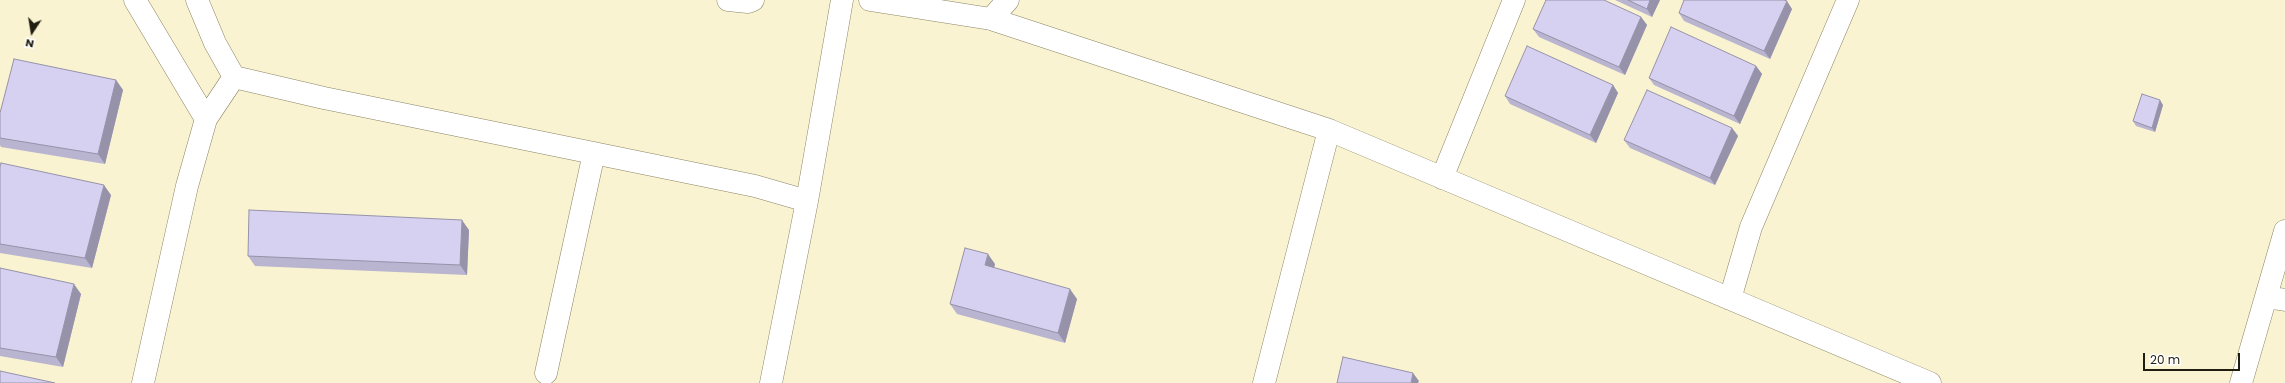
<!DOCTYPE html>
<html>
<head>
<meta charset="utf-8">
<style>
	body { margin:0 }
	#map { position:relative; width:2285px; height:383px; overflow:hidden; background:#f9f3d1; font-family:Poppins,sans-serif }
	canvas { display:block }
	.north { position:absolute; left:12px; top:12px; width:40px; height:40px; -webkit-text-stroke:3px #fff; paint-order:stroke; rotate:192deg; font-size:11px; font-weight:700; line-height:16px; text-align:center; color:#201d11 }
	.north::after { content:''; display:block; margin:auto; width:14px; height:18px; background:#201d11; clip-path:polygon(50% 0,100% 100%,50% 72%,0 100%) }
	.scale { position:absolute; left:2143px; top:353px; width:97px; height:18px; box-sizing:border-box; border:2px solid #201d11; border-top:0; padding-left:5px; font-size:12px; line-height:14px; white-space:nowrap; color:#201d11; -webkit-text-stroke:3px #fff; paint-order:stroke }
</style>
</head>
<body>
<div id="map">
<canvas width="2285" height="383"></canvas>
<div class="north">N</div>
<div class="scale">20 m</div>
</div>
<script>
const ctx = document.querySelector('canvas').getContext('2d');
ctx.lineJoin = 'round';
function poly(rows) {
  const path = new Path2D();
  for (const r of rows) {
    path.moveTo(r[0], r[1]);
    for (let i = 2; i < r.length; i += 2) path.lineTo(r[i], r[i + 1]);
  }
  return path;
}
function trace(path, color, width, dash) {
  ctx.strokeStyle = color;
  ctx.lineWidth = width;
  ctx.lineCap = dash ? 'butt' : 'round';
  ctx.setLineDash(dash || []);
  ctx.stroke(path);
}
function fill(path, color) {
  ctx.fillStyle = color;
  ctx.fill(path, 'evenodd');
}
const minor = poly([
	[135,0,206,119],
	[197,0,215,43,234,77,324,98,755,186,807,201,771,383],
	[728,0,748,2,753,0],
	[870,0,991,19,1329,130,1930,383],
	[991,19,1008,0],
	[1442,178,1514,0],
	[807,201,842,0],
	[2266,297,2285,300],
	[1730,299,1751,227,1848,0],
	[546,373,594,153],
	[143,383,187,186,206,119,234,77],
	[1264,383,1329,130],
	[2241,383,2285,231]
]);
const wall = poly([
	[1615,0,1660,0,1652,17],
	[1792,9,1770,59,1684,21,1679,13],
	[1641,17,1647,25,1625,75,1539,37,1533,29],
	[1756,66,1762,74,1740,124,1654,85,1649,78],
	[116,80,123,90,105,164,1,147,0,145,0,113],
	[1613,85,1618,93,1596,143,1510,104,1505,96],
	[2163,105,2155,132,2136,126,2133,121],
	[1732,128,1738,136,1715,185,1630,148,1624,140],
	[0,167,111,195,92,268,0,253],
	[469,230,467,275,255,266,248,256],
	[995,264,994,268,1077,299,1065,343,957,314,950,304],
	[0,268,81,294,63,367,0,356]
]);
const shadedWall = poly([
	[1650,0,1660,0,1652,17,1647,9],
	[1787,1,1792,9,1770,59,1764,51],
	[1641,17,1647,25,1625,75,1619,67],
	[1756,66,1762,74,1740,124,1734,116],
	[116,80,123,90,105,164,98,154],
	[1613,85,1618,93,1596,143,1590,135],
	[2160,100,2163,105,2155,132,2152,128],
	[1732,128,1738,136,1715,185,1710,178],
	[104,185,111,195,92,268,85,258],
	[462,220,469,230,467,275,460,265],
	[988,254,995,264,992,275,985,265],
	[74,284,81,294,63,367,56,357],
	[1070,289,1077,299,1065,343,1058,333],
	[1413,373,1419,381,1418,383,1411,383]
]);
const building = poly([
	[1546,0,1604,0,1641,17,1619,67,1533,29,1546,0],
	[1628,0,1650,0,1647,9,1628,0],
	[1684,0,1784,0,1787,1,1764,51,1679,13,1684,0],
	[1671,27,1756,66,1734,116,1649,78,1671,27],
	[1527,46,1613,85,1590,135,1505,96,1527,46],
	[14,59,116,80,98,154,0,138,0,113,14,59],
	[1647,90,1732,128,1710,178,1624,140,1647,90],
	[2142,94,2160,100,2152,128,2133,121,2142,94],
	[1,163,104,185,85,258,0,244,0,167,1,163],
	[249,210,462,220,460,265,248,256,249,210],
	[965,248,988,254,985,265,1070,289,1058,333,950,304,965,248],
	[0,268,74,284,56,357,0,348,0,268],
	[1343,357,1413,373,1411,383,1337,383,1343,357],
	[0,371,55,383,0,383,0,371]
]);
trace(minor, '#8b8566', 23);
trace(minor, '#fff', 22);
fill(wall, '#b9b4cf');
fill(shadedWall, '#9692a9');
fill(building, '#d7d1f1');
trace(building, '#9692a9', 1);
</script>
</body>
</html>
